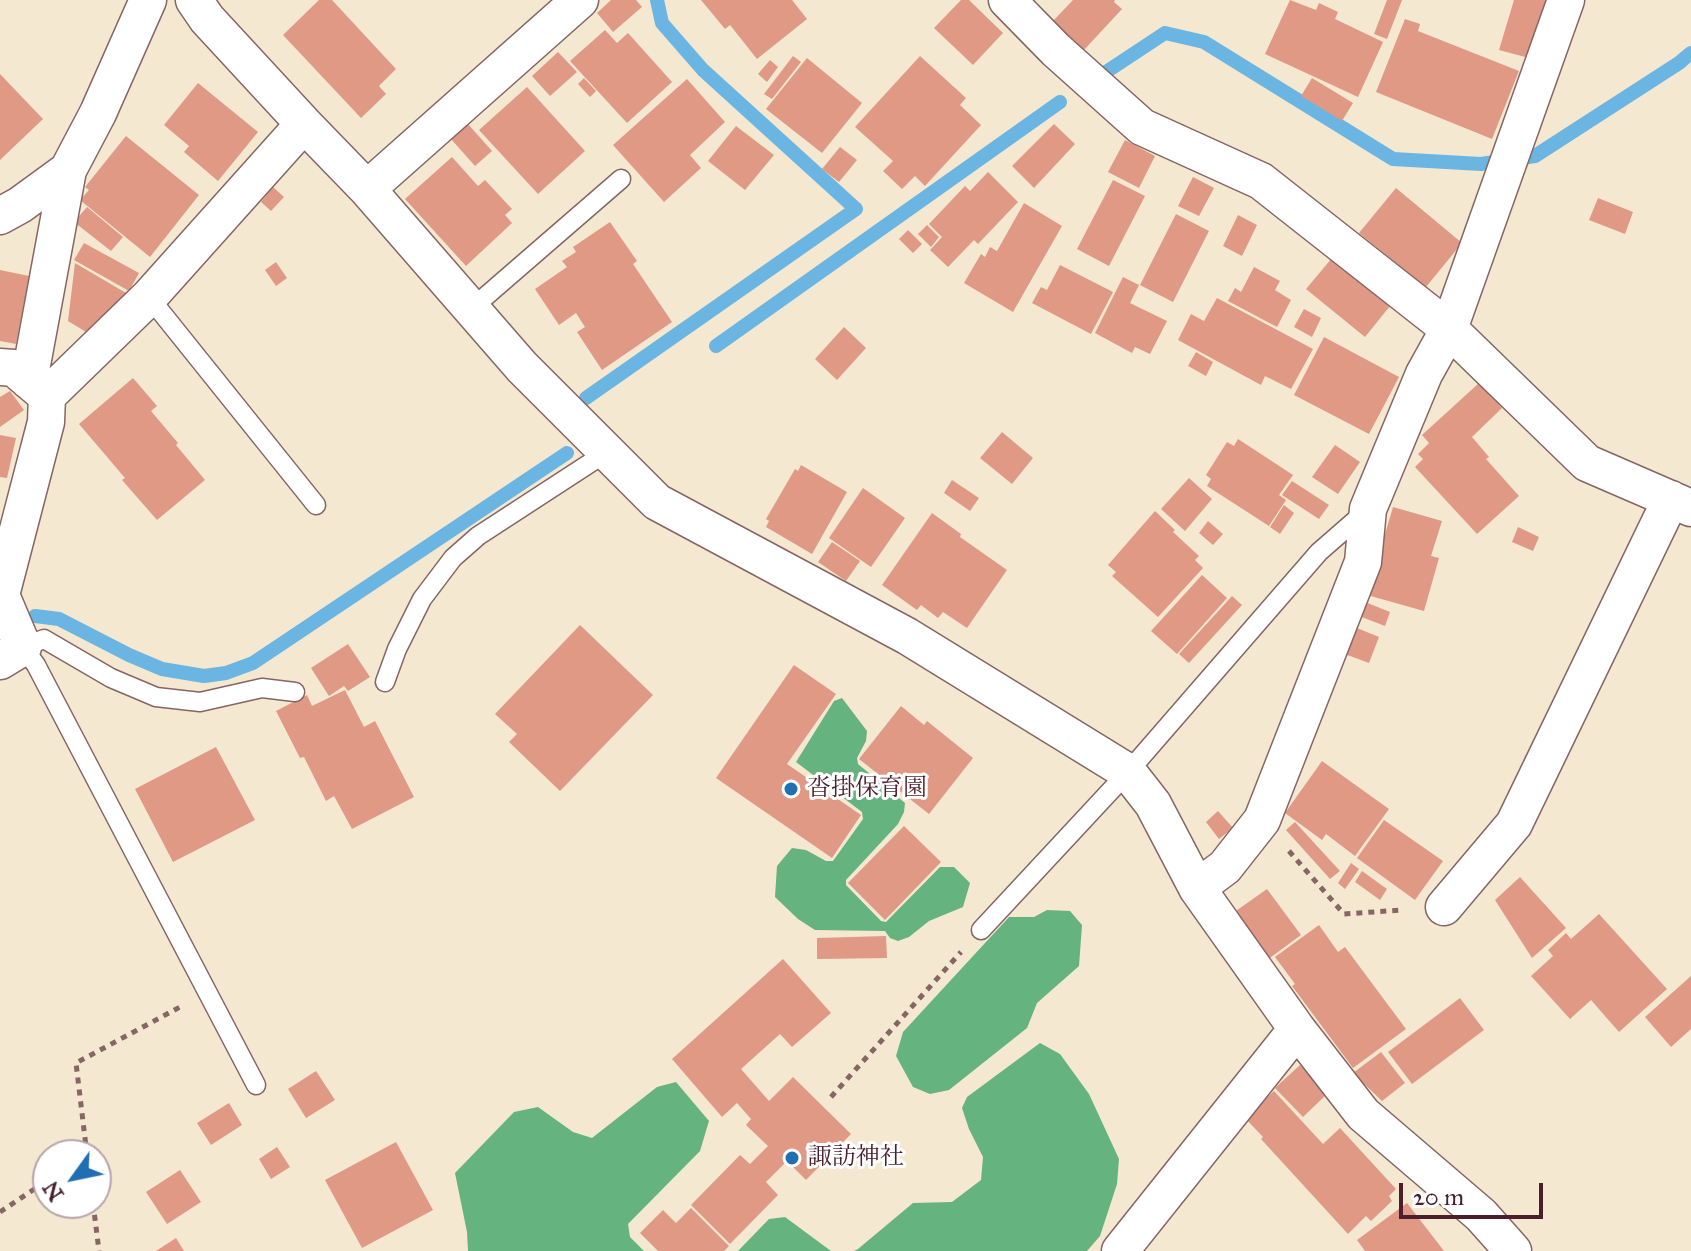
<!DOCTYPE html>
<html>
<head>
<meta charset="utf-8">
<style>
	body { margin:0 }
	#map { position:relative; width:1691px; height:1251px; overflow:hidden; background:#f4e8d0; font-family:"IM FELL Great Primer",serif }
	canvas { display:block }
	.north { position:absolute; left:32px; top:1139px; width:80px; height:80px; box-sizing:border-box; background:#fff; border:2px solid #b7a5aa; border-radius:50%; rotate:237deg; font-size:22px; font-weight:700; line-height:32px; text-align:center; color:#4a1f2b }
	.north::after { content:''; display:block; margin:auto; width:28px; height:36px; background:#1f6fb2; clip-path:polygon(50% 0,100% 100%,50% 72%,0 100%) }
	.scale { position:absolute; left:1399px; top:1183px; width:144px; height:36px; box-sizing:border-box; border:4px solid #4a1f2b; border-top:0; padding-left:10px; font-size:24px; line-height:28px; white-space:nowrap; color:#4a1f2b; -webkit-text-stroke:6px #fff; paint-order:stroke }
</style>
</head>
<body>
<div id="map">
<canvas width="1691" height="1251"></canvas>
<div class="north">N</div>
<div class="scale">20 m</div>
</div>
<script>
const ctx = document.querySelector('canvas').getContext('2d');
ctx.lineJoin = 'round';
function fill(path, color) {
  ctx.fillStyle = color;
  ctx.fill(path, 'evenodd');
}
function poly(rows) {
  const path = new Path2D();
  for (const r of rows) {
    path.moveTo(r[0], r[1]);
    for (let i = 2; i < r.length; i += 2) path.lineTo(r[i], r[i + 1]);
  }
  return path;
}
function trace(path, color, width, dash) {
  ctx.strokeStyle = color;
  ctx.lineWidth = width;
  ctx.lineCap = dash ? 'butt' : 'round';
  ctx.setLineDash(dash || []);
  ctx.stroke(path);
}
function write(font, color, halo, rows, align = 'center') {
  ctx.font = font + ' "IM FELL Great Primer","Noto Serif JP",serif';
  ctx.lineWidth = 6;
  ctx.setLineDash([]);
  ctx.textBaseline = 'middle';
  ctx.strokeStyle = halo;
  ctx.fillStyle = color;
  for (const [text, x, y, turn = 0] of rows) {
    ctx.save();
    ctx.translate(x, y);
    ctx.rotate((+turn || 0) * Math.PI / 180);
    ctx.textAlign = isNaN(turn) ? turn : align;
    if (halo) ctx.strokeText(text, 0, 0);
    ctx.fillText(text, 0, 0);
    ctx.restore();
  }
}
const forest = poly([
	[842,698,867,731,866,741,857,758,858,764,905,803,904,812,898,824,846,880,846,885,881,921,886,922,940,867,954,867,970,883,963,907,929,921,909,937,898,941,890,938,885,931,815,930,798,919,775,897,777,866,792,848,806,850,826,861,833,861,863,819,862,812,796,762,834,701],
	[1047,910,1070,911,1082,925,1079,966,1037,1003,1027,1028,949,1090,930,1094,913,1087,896,1056,903,1032,1009,917,1034,917],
	[1040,1043,1060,1054,1089,1094,1119,1159,1117,1184,1100,1236,1087,1251,854,1251,858,1249,913,1203,952,1202,981,1180,983,1157,969,1129,962,1108,967,1097],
	[676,1082,709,1121,700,1151,628,1224,630,1237,644,1251,468,1251,467,1232,455,1173,514,1112,538,1107,573,1132,592,1138,657,1087],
	[785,1217,831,1251,738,1251,769,1219]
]);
const stream = poly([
	[1106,72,1165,33,1204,42,1393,159,1481,164,1535,156,1679,63,1691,53],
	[716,346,1060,102],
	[586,398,856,209,703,70,662,23,657,0],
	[35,616,59,619,129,655,162,669,204,676,226,673,253,663,567,453]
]);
const building = poly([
	[319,0,332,0,396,69,379,86,386,94,361,118,283,35],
	[611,0,636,0,642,7,613,32,597,13],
	[701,0,792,0,807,19,757,59,730,25,725,29],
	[961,0,969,0,1003,33,973,65,934,28],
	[1073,0,1115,0,1114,2,1122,9,1084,50,1053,21],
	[1290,0,1316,10,1319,3,1338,12,1335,19,1383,42,1358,97,1265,54],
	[1387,0,1402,0,1387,39,1374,34],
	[1514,0,1546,0,1529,58,1499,50],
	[1405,19,1420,24,1418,31,1519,71,1492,139,1376,92],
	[605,30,617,43,628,33,672,82,627,123,570,61],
	[558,52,577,72,550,96,532,76],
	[793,56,801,62,772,99,764,94],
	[920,56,966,98,960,105,981,125,925,186,915,176,902,189,883,171,893,161,855,127],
	[807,58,862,103,822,153,766,109],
	[770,60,778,67,767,82,758,74],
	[0,74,43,119,0,160],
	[584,78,596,91,590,97,578,84],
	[1312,78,1353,103,1342,121,1301,96],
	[687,79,725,122,690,155,701,168,664,202,613,145],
	[198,83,258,132,218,181,184,152,189,146,164,125],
	[527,87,585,151,538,194,479,130],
	[468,124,492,151,475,166,451,139],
	[1054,124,1075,144,1034,188,1012,166],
	[736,126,774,155,745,190,708,161],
	[126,136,199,195,150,257,80,200,89,190,85,187],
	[1125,140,1155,156,1139,188,1108,172],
	[840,147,857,160,839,182,822,169],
	[452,157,478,186,485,180,512,209,505,215,512,223,466,266,405,199],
	[988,172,1018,202,978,244,974,240,948,267,930,250,942,237,929,224,965,186,970,191],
	[1193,177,1214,188,1199,216,1178,206],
	[1113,180,1145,196,1109,266,1077,249],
	[273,187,284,197,271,211,261,202],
	[1396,188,1462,243,1426,287,1359,233],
	[1598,198,1633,212,1625,234,1589,220],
	[1024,203,1062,226,1013,312,964,283,981,254,985,257,990,247,997,251],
	[87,207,123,237,111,251,74,222],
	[1176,214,1209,231,1173,302,1140,285],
	[1238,215,1257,225,1242,256,1223,246],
	[610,222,637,261,633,264,672,322,602,370,577,332,585,327,576,313,559,325,535,289,567,267,562,261,576,252,573,247],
	[927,225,939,237,931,247,918,234],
	[908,230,922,244,913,253,899,239],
	[84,243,139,273,129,291,74,260],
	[1332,258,1390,306,1365,337,1306,289],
	[276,262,287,278,276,286,265,270],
	[75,263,126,293,91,335,68,321],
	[1060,265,1113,292,1091,334,1032,303,1041,287,1047,290],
	[1254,267,1280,281,1275,290,1291,300,1277,327,1228,301,1235,288,1241,292],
	[0,270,29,276,16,344,0,341],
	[1123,277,1139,285,1130,303,1167,321,1150,354,1135,347,1132,353,1095,333],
	[1217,298,1313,349,1291,389,1265,376,1261,385,1178,340,1191,314,1204,321],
	[1304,309,1321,318,1312,337,1294,327],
	[844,327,866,348,837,380,815,359],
	[1324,337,1399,377,1369,434,1294,395],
	[1196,352,1213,362,1206,376,1188,366],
	[133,378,157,406,151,411,178,443,176,445,205,480,157,520,122,480,125,478,79,424],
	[1479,383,1502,408,1472,437,1489,457,1486,459,1519,496,1477,534,1415,467,1423,459,1418,454,1429,443,1422,435],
	[10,391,24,410,0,427,0,397],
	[1002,432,1033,458,1012,484,980,458],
	[0,435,16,438,7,478,0,477],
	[1238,439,1293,475,1279,495,1286,500,1269,526,1207,486,1211,479,1206,475,1227,442,1234,446],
	[1335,445,1360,462,1338,494,1312,477],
	[801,465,847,492,812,554,766,527,769,521,766,519,795,469,798,471],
	[1189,478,1212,499,1185,531,1161,509],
	[952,480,979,498,970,511,944,493],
	[1292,481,1329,505,1319,519,1282,495],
	[863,488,905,518,871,567,829,538],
	[1284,505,1294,513,1280,534,1270,527],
	[1393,507,1442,521,1431,556,1439,558,1424,611,1367,595],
	[1155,511,1175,530,1173,532,1199,556,1195,560,1203,568,1158,617,1112,576,1116,572,1108,565],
	[932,513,961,534,960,537,1007,570,967,628,943,612,938,618,921,605,917,610,882,585],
	[1208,521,1223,534,1213,545,1199,533],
	[1518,527,1539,537,1533,551,1512,542],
	[832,542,860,561,846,581,818,562],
	[1202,575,1227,598,1177,654,1151,631],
	[1232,596,1242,605,1189,663,1179,654],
	[1365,602,1390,612,1385,626,1359,616],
	[580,625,653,695,560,791,509,742,517,734,495,714],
	[1352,626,1379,637,1369,663,1342,653],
	[348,644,370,677,348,691,344,686,329,696,311,668],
	[794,665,836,694,787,764,861,815,832,858,716,778],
	[345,690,364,727,375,721,414,797,352,829,334,796,326,801,304,757,300,758,276,711,307,695,312,706],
	[901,706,924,725,927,721,973,758,929,814,859,759],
	[216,747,255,820,173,862,135,789],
	[1322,761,1389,809,1355,856,1326,834,1322,840,1285,813],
	[1218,811,1233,828,1219,839,1206,822],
	[1384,820,1443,861,1415,900,1357,858],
	[1295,822,1340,871,1330,879,1286,830],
	[904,826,941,862,885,920,848,883],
	[1351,863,1359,869,1345,889,1338,883],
	[1362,871,1387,889,1380,900,1355,882],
	[1520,877,1566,928,1532,958,1495,900],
	[1267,889,1301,935,1267,960,1233,913],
	[1599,914,1667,989,1619,1032,1591,1000,1570,1019,1531,976,1553,956,1548,950,1566,933,1571,939],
	[1319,925,1338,952,1345,947,1406,1029,1353,1068,1292,986,1295,984,1275,957],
	[886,936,887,958,817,959,817,938],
	[783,959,831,1013,792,1047,780,1034,741,1069,769,1101,793,1077,851,1134,806,1180,787,1161,766,1182,778,1195,730,1244,691,1205,740,1155,750,1164,768,1146,746,1125,751,1119,737,1103,722,1117,672,1059],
	[1691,976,1691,1029,1671,1047,1645,1017],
	[1460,998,1484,1030,1412,1084,1388,1052],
	[1381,1052,1405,1083,1382,1101,1353,1073],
	[1300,1065,1327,1094,1303,1117,1275,1088],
	[316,1071,335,1100,306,1118,288,1089],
	[1274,1091,1323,1144,1340,1128,1396,1189,1389,1196,1392,1201,1371,1221,1366,1216,1348,1234,1261,1139,1263,1137,1245,1118],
	[229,1103,242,1125,211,1145,197,1123],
	[396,1142,433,1210,362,1248,325,1180],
	[277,1147,290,1167,271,1179,259,1159],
	[180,1170,201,1202,167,1224,146,1192],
	[1407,1203,1444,1251,1365,1251,1357,1240],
	[691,1208,729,1246,724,1251,658,1251,640,1233,663,1210,676,1223],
	[176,1238,184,1251,156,1251]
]);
const path = poly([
	[1289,851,1344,914,1402,910],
	[831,1097,961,952],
	[87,1155,76,1063,180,1007],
	[93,1203,99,1251],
	[0,1212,48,1180]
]);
const lane = poly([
	[149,297,316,505],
	[471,309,621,179],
	[385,682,397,649,422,599,453,558,478,536,607,452],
	[981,930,1128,772,1319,552,1366,511],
	[256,1085,36,665,23,647,44,639,111,678,156,697,200,702,262,688,295,692]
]);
const street = poly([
	[194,0,207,19,304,124,367,189,522,367,657,502,907,636,1128,772,1153,804,1197,888,1297,1029,1363,1114,1481,1215,1513,1251],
	[1007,0,1056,50,1142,127,1261,181,1449,329,1587,463,1691,508],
	[367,189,580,0],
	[0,216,20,205,68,170,98,113,148,0],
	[0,367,14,368,47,396,46,422,1,595,23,647,0,661],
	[29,381,68,170],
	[47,396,149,297,304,124],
	[1197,888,1225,867,1262,820,1363,562,1368,509,1424,374,1449,329,1566,0],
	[1444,907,1514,824,1671,499],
	[1120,1251,1297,1029]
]);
const markers = [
	[791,789,8,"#1f6fb2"],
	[792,1158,8,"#1f6fb2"]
];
const poiNames = [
	["沓掛保育園",807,789],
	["諏訪神社",808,1158]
];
fill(forest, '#65b37e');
trace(stream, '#6bb5e3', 14);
fill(building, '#df9985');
trace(lane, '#866565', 21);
trace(street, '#866565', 39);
trace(path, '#866565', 5, [6, 6]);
trace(lane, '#fff', 18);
trace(street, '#fff', 36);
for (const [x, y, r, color] of markers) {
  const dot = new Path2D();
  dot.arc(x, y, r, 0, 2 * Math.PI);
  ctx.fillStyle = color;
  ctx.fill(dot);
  trace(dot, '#fff', 3);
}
write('24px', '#4a1f2b', '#fff', poiNames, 'left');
</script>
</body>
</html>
